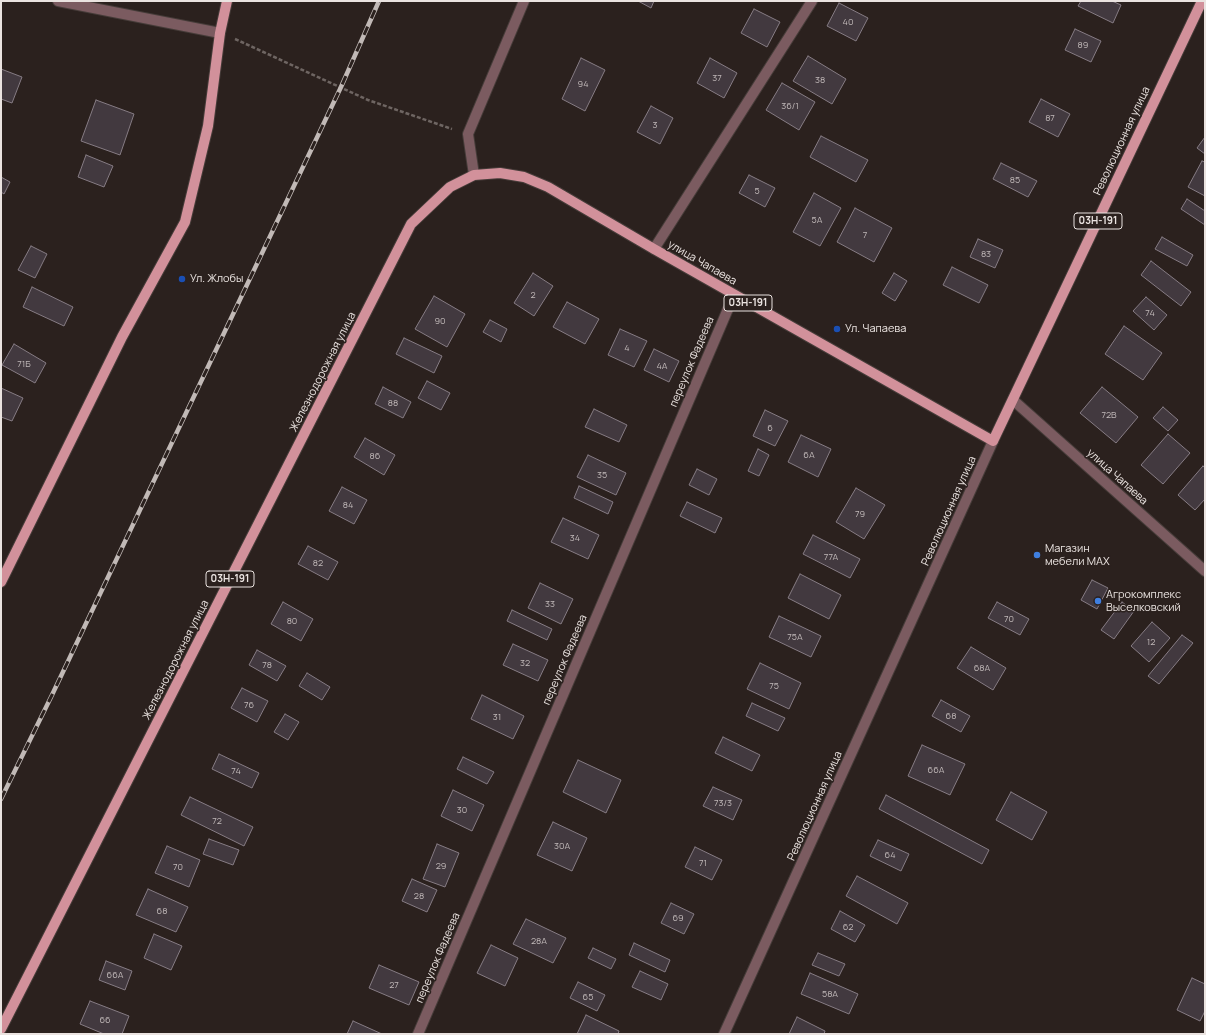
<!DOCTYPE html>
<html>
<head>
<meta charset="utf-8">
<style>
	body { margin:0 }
	#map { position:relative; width:1206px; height:1035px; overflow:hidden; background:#2b211e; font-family:Manrope,sans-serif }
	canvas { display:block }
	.frame { position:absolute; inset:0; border:2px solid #eae3e0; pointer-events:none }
</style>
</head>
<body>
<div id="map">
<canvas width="1206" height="1035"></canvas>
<div class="frame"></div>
</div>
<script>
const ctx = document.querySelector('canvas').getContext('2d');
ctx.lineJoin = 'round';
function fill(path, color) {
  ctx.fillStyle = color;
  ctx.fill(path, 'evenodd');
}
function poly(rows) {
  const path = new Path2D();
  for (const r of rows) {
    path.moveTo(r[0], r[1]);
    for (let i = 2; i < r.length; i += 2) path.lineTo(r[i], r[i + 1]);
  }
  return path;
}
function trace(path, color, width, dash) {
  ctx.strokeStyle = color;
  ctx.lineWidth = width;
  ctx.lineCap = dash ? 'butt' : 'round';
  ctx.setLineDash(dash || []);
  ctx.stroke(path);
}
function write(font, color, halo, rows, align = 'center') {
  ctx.font = font + ' Manrope,sans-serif';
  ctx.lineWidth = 3;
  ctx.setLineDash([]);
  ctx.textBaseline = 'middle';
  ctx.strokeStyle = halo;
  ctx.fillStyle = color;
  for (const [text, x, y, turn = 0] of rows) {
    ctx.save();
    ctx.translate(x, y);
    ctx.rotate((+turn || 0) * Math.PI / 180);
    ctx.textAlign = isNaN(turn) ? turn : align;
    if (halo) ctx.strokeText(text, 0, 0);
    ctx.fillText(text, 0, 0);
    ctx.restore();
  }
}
const building = poly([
	[638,1,654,1,651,8,638,1],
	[1081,1,1112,1,1121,5,1113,23,1078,6,1081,1],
	[839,3,868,18,856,41,827,26,839,3],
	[754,9,780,22,767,47,741,33,754,9],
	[1075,29,1101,41,1091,62,1065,50,1075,29],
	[808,56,846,79,832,104,793,81,808,56],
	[581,58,605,70,585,111,562,99,581,58],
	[710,58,737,73,724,98,697,83,710,58],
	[1,69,22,77,12,103,1,99,1,69],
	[782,83,815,102,799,130,766,110,782,83],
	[1041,99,1070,114,1058,137,1029,122,1041,99],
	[96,100,134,114,120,155,81,141,96,100],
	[651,106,673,118,660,144,637,132,651,106],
	[821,136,868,160,856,182,810,157,821,136],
	[1205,137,1205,154,1197,148,1205,137],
	[86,155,113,166,104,187,78,177,86,155],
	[1202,161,1205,162,1205,196,1188,187,1202,161],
	[1001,163,1037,181,1028,197,993,179,1001,163],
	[749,175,775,188,765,207,739,193,749,175],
	[1,177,10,182,4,194,1,192,1,177],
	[814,193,841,208,820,246,793,232,814,193],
	[1187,199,1205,211,1205,225,1181,209,1187,199],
	[855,208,892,228,874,262,837,242,855,208],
	[1162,237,1193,255,1187,266,1155,249,1162,237],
	[978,239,1003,250,995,268,970,257,978,239],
	[31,246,47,254,35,278,18,270,31,246],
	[1151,261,1191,292,1181,306,1141,275,1151,261],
	[952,267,988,285,979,303,943,285,952,267],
	[533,273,553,286,534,316,514,303,533,273],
	[894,273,907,281,895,301,882,293,894,273],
	[32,287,73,307,64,326,23,307,32,287],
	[434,296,465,314,447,347,415,329,434,296],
	[1146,297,1167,315,1154,330,1133,311,1146,297],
	[567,302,599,319,585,344,553,327,567,302],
	[490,320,507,329,501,342,483,332,490,320],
	[1124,326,1162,353,1143,380,1105,354,1124,326],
	[620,329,647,341,634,367,608,355,620,329],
	[404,338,442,356,434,373,396,354,404,338],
	[14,344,46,363,35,383,2,365,14,344],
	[654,349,679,361,669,382,644,370,654,349],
	[427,381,450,393,441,410,418,398,427,381],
	[383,387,411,402,403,418,375,404,383,387],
	[1102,387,1138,417,1116,443,1080,413,1102,387],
	[1,388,23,398,12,421,1,417,1,388],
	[1163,407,1178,420,1168,431,1153,418,1163,407],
	[594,409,627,425,619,442,585,427,594,409],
	[765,410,788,421,775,446,753,436,765,410],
	[1168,434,1190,453,1163,484,1141,465,1168,434],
	[801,435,831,449,818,477,788,462,801,435],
	[365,438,395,455,384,475,354,457,365,438],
	[758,449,769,455,759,476,748,471,758,449],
	[588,455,626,473,616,495,577,477,588,455],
	[1203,466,1205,468,1205,499,1195,510,1178,495,1203,466],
	[697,469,717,479,709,495,689,485,697,469],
	[579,486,613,502,608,514,574,498,579,486],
	[342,487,367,500,354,524,329,511,342,487],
	[856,488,885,505,864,539,836,522,856,488],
	[687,502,722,518,715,533,680,516,687,502],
	[563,518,599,535,588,559,551,542,563,518],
	[813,535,860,559,850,578,803,554,813,535],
	[308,546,338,562,328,580,298,564,308,546],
	[800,574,841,595,829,619,788,598,800,574],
	[1092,580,1108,588,1097,609,1081,600,1092,580],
	[540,583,573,599,561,624,528,608,540,583],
	[283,602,313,619,301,641,271,624,283,602],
	[997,602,1029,619,1020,635,988,618,997,602],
	[1122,602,1134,611,1114,639,1101,630,1122,602],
	[512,610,552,629,547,640,507,621,512,610],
	[779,616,821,636,811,657,769,637,779,616],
	[1152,622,1170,638,1149,662,1131,646,1152,622],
	[1182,635,1193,643,1159,684,1148,676,1182,635],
	[513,644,548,660,538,681,503,665,513,644],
	[971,647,1006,668,993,690,957,668,971,647],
	[257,650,286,666,277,681,249,665,257,650],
	[760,663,801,683,789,709,747,689,760,663],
	[307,673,330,687,322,700,299,686,307,673],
	[242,688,268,701,257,722,231,708,242,688],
	[482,695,524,716,513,739,471,719,482,695],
	[941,700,970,716,961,732,932,716,941,700],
	[752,703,785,718,778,731,746,716,752,703],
	[285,714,299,722,288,740,274,732,285,714],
	[723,737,760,755,752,771,715,753,723,737],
	[922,745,965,764,950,795,908,776,922,745],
	[219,754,259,773,252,788,212,769,219,754],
	[463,757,494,772,487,784,457,769,463,757],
	[578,760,621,780,606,813,563,792,578,760],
	[713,787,742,800,733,820,703,806,713,787],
	[453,790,484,805,472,831,441,816,453,790],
	[1011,792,1047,812,1032,840,996,820,1011,792],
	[886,795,989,850,982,864,879,809,886,795],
	[190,797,253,827,244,846,181,815,190,797],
	[553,822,587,838,572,871,537,855,553,822],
	[209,839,239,850,233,865,203,854,209,839],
	[878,840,909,854,901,871,870,856,878,840],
	[437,844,459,853,445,887,423,879,437,844],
	[167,846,200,860,189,887,155,873,167,846],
	[695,847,722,860,712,880,685,867,695,847],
	[857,876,908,903,897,924,846,896,857,876],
	[412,879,437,890,427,912,402,901,412,879],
	[148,889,188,907,176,932,136,915,148,889],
	[671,903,694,914,684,934,661,923,671,903],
	[840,911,865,925,855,942,831,929,840,911],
	[526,919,566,938,553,963,513,944,526,919],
	[154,934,182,946,171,970,144,958,154,934],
	[634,943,670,960,665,972,629,955,634,943],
	[491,945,518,958,505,986,477,973,491,945],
	[593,948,616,959,611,969,588,958,593,948],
	[818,953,845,964,839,976,812,965,818,953],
	[106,961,132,971,125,990,99,980,106,961],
	[379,965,419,982,409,1005,369,988,379,965],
	[640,971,668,984,661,1000,632,987,640,971],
	[810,973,858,994,849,1014,801,994,810,973],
	[1192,978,1205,984,1205,1011,1200,1021,1177,1010,1192,978],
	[578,982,605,995,597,1011,570,998,578,982],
	[90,1001,129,1016,122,1034,104,1034,80,1024,90,1001],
	[586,1015,619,1031,618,1034,577,1034,586,1015],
	[797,1017,825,1031,824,1034,789,1034,797,1017],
	[353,1021,382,1034,347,1034,353,1021]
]);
const path = poly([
	[235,39,368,100,452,129]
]);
const minor = poly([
	[58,1,220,33],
	[474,175,468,134,524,1],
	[654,249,812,1],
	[1013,400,1205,571],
	[418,1034,734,295],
	[724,1034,993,441]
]);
const major = poly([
	[1,582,122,337,185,222,208,126,220,33,227,1],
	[1,1029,411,224,450,187,474,175,500,173,524,177,548,187,654,249,993,441,1202,1]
]);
const rail = poly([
	[1,799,52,695,341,87,379,1]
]);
const markers = [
	[182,279,4,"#1a4fb4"],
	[837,329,4,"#1a4fb4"],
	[1037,555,4,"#3f7fe0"],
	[1098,601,4,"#3f7fe0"]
];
const numberNames = [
	["40",848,22],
	["89",1083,45],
	["37",717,78],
	["38",820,80],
	["94",583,84],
	["36/1",790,106],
	["87",1050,118],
	["3",655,125],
	["85",1015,180],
	["5",757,191],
	["5А",817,220],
	["7",865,235],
	["83",986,254],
	["2",533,295],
	["74",1150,313],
	["90",440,321],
	["4",627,348],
	["71Б",24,364],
	["4А",662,366],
	["88",393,403],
	["72В",1109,415],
	["6",770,428],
	["6А",809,455],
	["86",375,456],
	["35",602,475],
	["84",348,505],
	["79",860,514],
	["34",575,538],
	["77А",831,557],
	["82",318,563],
	["33",550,604],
	["70",1009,619],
	["80",292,621],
	["75А",795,637],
	["12",1151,642],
	["32",525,663],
	["78",267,665],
	["68А",982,668],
	["75",774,686],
	["76",249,705],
	["68",951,716],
	["31",497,717],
	["66А",936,770],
	["74",236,771],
	["73/3",723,803],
	["30",462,810],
	["72",217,821],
	["30А",562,846],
	["64",890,855],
	["71",703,863],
	["29",441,866],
	["70",178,867],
	["28",419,896],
	["68",162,911],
	["69",678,918],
	["62",848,927],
	["28А",539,941],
	["66А",115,975],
	["27",394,985],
	["58А",830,994],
	["65",588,997],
	["66",105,1020]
];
const shields = [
	[1098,221,48],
	[748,303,48],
	[230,579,48]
];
const shieldNames = [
	["03Н-191",1098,221],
	["03Н-191",748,303],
	["03Н-191",230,579]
];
const streetNames = [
	["Революционная улица",1122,141,-65],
	["улица Чапаева",702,263,30],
	["переулок Фадеева",692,362,-67],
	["Железнодорожная улица",323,372,-63],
	["улица Чапаева",1117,477,42],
	["Революционная улица",949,511,-66],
	["Железнодорожная улица",176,660,-63],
	["переулок Фадеева",565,660,-67],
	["Революционная улица",815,806,-66],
	["переулок Фадеева",438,958,-67]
];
const poiNames = [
	["Ул. Жлобы",190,279],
	["Ул. Чапаева",845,329],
	["Магазин",1045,549],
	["мебели MAX",1045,562],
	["Агрокомплекс",1106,595],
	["Выселковский",1106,608]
];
fill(building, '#42393f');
trace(building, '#867c84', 1);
trace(minor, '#463c39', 12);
trace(major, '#463c39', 12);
trace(path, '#6e6562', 2.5, [4, 2]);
trace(minor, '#7b5b60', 10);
trace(major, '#d2919b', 10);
trace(rail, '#c1b9b6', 4.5);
trace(rail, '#2b211e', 3, [9]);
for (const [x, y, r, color] of markers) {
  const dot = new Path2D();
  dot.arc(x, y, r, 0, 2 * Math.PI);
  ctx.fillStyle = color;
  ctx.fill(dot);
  trace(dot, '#2b211e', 1.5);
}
write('9px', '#c0b8b8', null, numberNames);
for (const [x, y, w] of shields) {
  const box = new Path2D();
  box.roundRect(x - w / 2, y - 8, w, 16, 3);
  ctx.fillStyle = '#2b211e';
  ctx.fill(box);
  trace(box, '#eae3e0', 1);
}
write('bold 10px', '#eae3e0', null, shieldNames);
write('11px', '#eae3e0', '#2b211e', streetNames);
write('11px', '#eae3e0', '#2b211e', poiNames, 'left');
</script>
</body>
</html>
